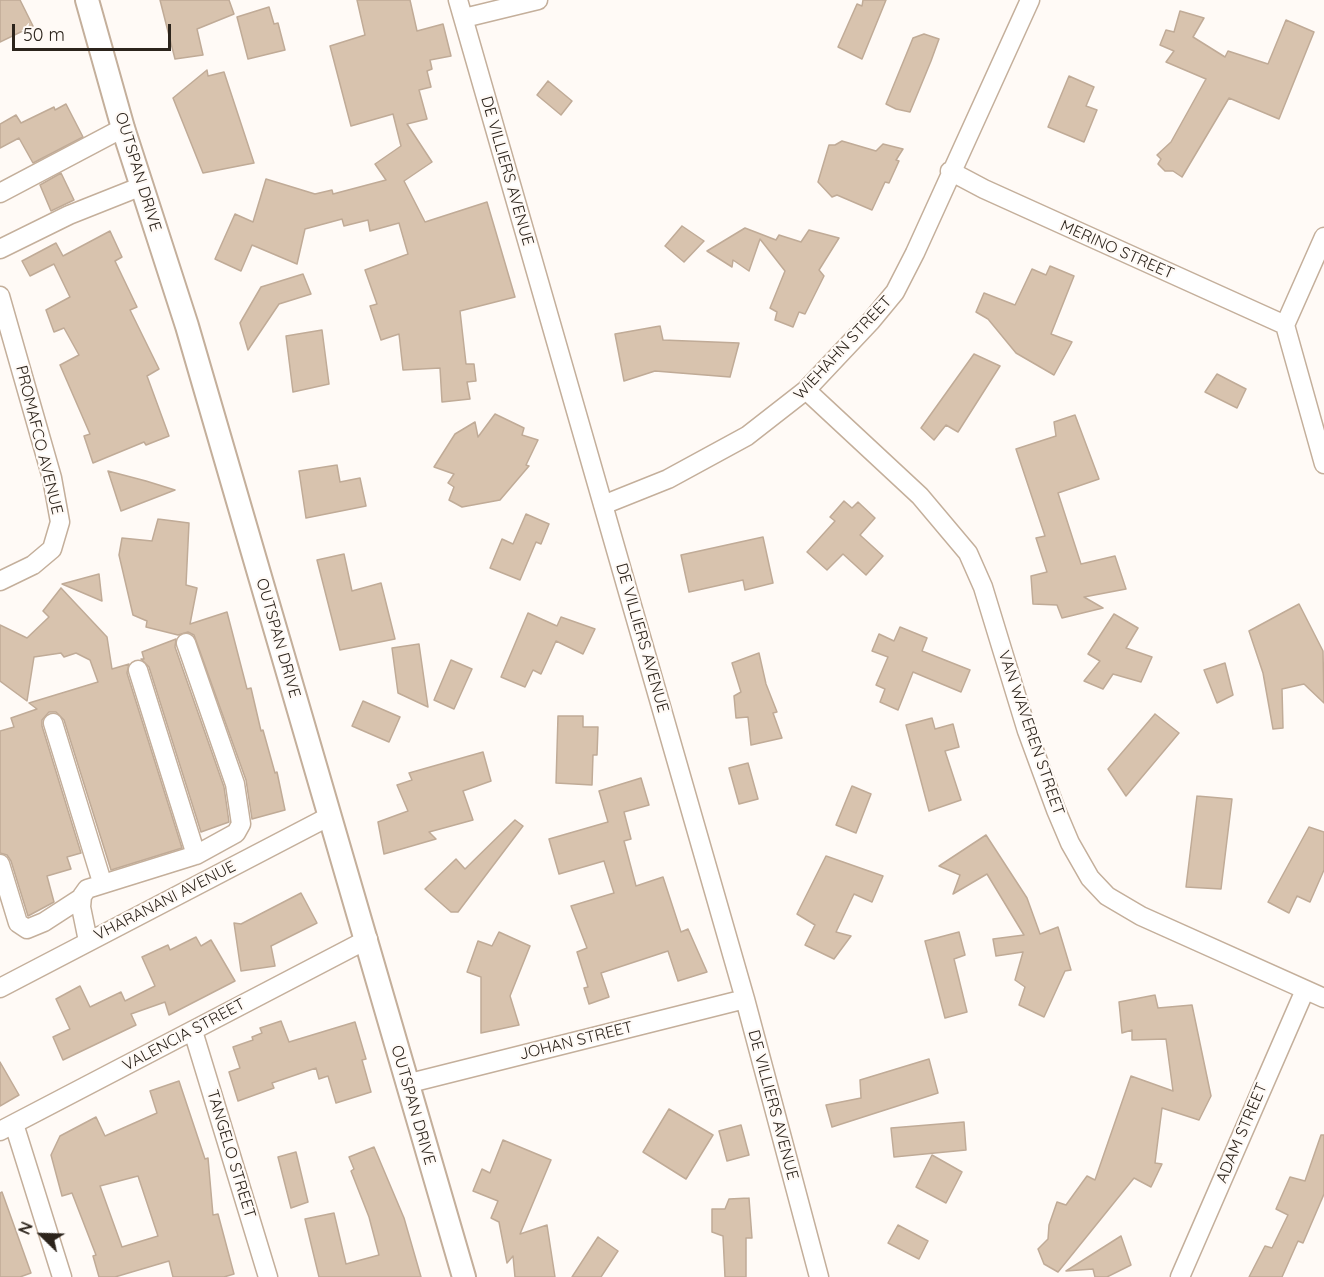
<!DOCTYPE html>
<html>
<head>
<meta charset="utf-8">
<style>
	body { margin:0 }
	#map { position:relative; width:1324px; height:1277px; overflow:hidden; background:#fffaf6; font-family:Quicksand,sans-serif }
	canvas { display:block }
	.north { position:absolute; left:12px; top:1205px; width:60px; height:60px; -webkit-text-stroke:4px #fffaf6; paint-order:stroke; rotate:293deg; font-size:16px; font-weight:700; line-height:24px; text-align:center; color:#2c241c }
	.north::after { content:''; display:block; margin:auto; width:21px; height:27px; background:#2c241c; clip-path:polygon(50% 0,100% 100%,50% 72%,0 100%) }
	.scale { position:absolute; left:12px; top:24px; width:159px; height:27px; box-sizing:border-box; border:3px solid #2c241c; border-top:0; padding-left:8px; font-size:18px; line-height:21px; white-space:nowrap; color:#2c241c; -webkit-text-stroke:4px #fffaf6; paint-order:stroke }
</style>
</head>
<body>
<div id="map">
<canvas width="1324" height="1277"></canvas>
<div class="north">N</div>
<div class="scale">50 m</div>
</div>
<script>
const ctx = document.querySelector('canvas').getContext('2d');
ctx.lineJoin = 'round';
function fill(path, color) {
  ctx.fillStyle = color;
  ctx.fill(path, 'evenodd');
}
function poly(rows) {
  const path = new Path2D();
  for (const r of rows) {
    path.moveTo(r[0], r[1]);
    for (let i = 2; i < r.length; i += 2) path.lineTo(r[i], r[i + 1]);
  }
  return path;
}
function trace(path, color, width, dash) {
  ctx.strokeStyle = color;
  ctx.lineWidth = width;
  ctx.lineCap = dash ? 'butt' : 'round';
  ctx.setLineDash(dash || []);
  ctx.stroke(path);
}
function write(font, color, halo, rows, align = 'center') {
  ctx.font = font + ' Quicksand,sans-serif';
  ctx.lineWidth = 4.5;
  ctx.setLineDash([]);
  ctx.textBaseline = 'middle';
  ctx.strokeStyle = halo;
  ctx.fillStyle = color;
  for (const [text, x, y, turn = 0] of rows) {
    ctx.save();
    ctx.translate(x, y);
    ctx.rotate((+turn || 0) * Math.PI / 180);
    ctx.textAlign = isNaN(turn) ? turn : align;
    if (halo) ctx.strokeText(text, 0, 0);
    ctx.fillText(text, 0, 0);
    ctx.restore();
  }
}
const building = poly([
	[0,0,20,0,33,26,0,42,0,0],
	[160,0,229,0,234,14,197,29,203,55,175,59,160,0],
	[357,0,410,0,417,31,443,24,451,56,430,60,432,69,427,71,431,87,419,90,427,119,407,124,432,162,404,181,425,222,487,202,515,297,460,311,466,364,474,364,476,381,467,382,470,399,442,402,440,368,403,370,399,334,381,340,370,306,377,304,365,270,408,254,399,223,370,231,368,220,344,226,342,219,305,229,297,264,252,245,241,271,215,259,235,214,253,222,266,179,315,194,332,190,333,194,386,180,375,164,401,146,393,114,351,126,330,46,365,35,357,0],
	[863,0,886,0,862,59,838,47,857,4,862,6,863,0],
	[269,7,274,24,278,23,285,50,248,59,237,17,269,7],
	[1180,11,1204,18,1193,37,1225,57,1228,51,1268,64,1286,20,1314,32,1279,119,1229,98,1182,177,1173,171,1165,171,1158,164,1161,159,1157,155,1171,142,1206,79,1166,62,1174,51,1160,45,1166,30,1174,32,1180,11],
	[924,34,939,39,931,61,910,112,896,109,886,104,913,38,924,34],
	[207,70,208,76,224,72,254,163,203,173,173,98,207,70],
	[1069,76,1094,87,1086,106,1097,110,1084,142,1048,127,1069,76],
	[548,81,572,101,561,115,537,95,548,81],
	[66,104,83,137,33,163,19,138,0,148,0,124,16,115,21,123,54,107,55,110,66,104],
	[842,141,876,151,883,144,903,149,896,160,899,161,889,183,885,182,872,210,837,195,832,197,818,182,829,145,835,145,842,141],
	[61,173,74,200,51,211,40,185,61,173],
	[682,226,704,241,684,262,665,246,682,226],
	[745,228,776,240,779,235,801,242,809,230,839,238,819,270,824,276,805,314,799,312,793,327,775,320,777,312,770,308,785,271,760,239,749,271,733,260,732,267,707,251,745,228],
	[110,231,122,257,115,261,137,307,130,310,159,369,147,376,169,436,146,445,144,442,93,463,84,436,90,434,60,365,79,355,64,328,54,332,46,310,70,297,54,264,30,276,22,261,56,243,63,256,110,231],
	[1050,266,1074,276,1051,334,1072,342,1054,375,1016,353,988,319,976,312,984,293,1015,305,1032,269,1046,275,1050,266],
	[303,274,311,294,279,304,248,350,240,323,261,287,303,274],
	[660,326,663,340,739,343,730,377,655,371,624,381,615,334,660,326],
	[322,330,329,384,293,392,286,336,322,330],
	[974,354,1000,366,958,432,946,425,934,440,921,428,974,354],
	[1217,374,1246,389,1237,408,1205,392,1217,374],
	[495,414,524,428,522,435,538,440,526,465,529,466,500,500,462,507,449,500,454,487,448,483,454,474,434,467,455,434,475,422,478,437,495,414],
	[1075,415,1099,479,1058,493,1081,564,1115,556,1126,589,1084,597,1103,608,1062,618,1057,605,1033,604,1031,576,1047,572,1036,538,1045,536,1016,449,1056,436,1054,422,1075,415],
	[337,465,340,482,360,478,366,506,306,518,299,471,337,465],
	[108,471,146,481,175,490,121,511,108,471],
	[844,501,852,508,858,502,875,518,860,535,883,556,866,575,843,554,827,570,807,552,835,521,830,517,844,501],
	[526,514,549,524,541,544,536,542,520,580,490,568,502,539,513,544,526,514],
	[158,519,189,523,186,585,197,588,190,624,227,612,247,689,251,688,261,731,263,730,275,773,277,772,285,810,252,819,246,780,194,635,188,632,178,635,146,627,147,621,133,615,119,555,122,538,152,541,158,519],
	[763,537,773,583,745,590,743,580,689,592,681,555,763,537],
	[344,554,352,591,381,583,395,639,340,650,317,560,344,554],
	[99,574,102,601,62,584,99,574],
	[61,588,107,637,112,669,129,664,127,673,182,848,111,870,64,720,56,712,49,712,42,720,42,726,81,853,67,857,71,869,47,876,54,902,28,916,11,861,7,855,0,853,0,731,14,727,11,718,37,709,29,703,98,682,90,660,76,653,64,657,61,653,34,657,27,701,0,681,0,625,27,638,49,617,43,611,61,588],
	[1299,604,1323,651,1324,703,1304,684,1282,689,1283,728,1273,729,1263,673,1249,631,1299,604],
	[528,613,557,626,561,617,595,629,583,654,556,641,541,674,533,670,525,687,501,677,528,613],
	[1114,614,1138,628,1126,648,1152,657,1141,682,1113,674,1103,689,1084,681,1100,661,1088,654,1114,614],
	[900,627,927,638,922,651,970,670,961,692,913,672,898,710,880,702,885,689,876,685,888,657,872,651,879,634,894,641,900,627],
	[176,639,175,647,224,787,229,822,201,832,149,667,141,659,144,659,142,652,176,639],
	[419,644,428,707,398,693,392,648,419,644],
	[759,653,766,684,777,712,773,713,782,738,751,745,748,717,736,718,734,696,741,692,732,663,759,653],
	[451,660,472,669,454,709,434,700,451,660],
	[1225,663,1233,695,1217,703,1204,670,1225,663],
	[363,701,400,717,389,742,352,726,363,701],
	[1155,714,1179,733,1126,796,1108,769,1155,714],
	[558,716,583,716,583,727,598,727,597,755,593,755,592,785,556,783,558,716],
	[932,718,935,729,953,724,959,747,945,751,961,800,929,811,906,725,932,718],
	[483,752,491,781,463,791,473,820,429,832,436,839,384,854,378,822,408,811,397,785,412,780,409,773,483,752],
	[748,763,758,799,739,804,729,768,748,763],
	[641,778,649,805,624,812,631,839,624,841,636,886,663,877,681,932,688,929,707,972,678,981,668,951,601,973,609,997,589,1004,584,988,588,987,577,952,587,948,571,906,614,893,604,861,559,874,549,839,608,822,599,791,641,778],
	[852,786,871,794,856,833,836,825,852,786],
	[1197,796,1232,799,1221,889,1186,887,1197,796],
	[515,820,523,826,458,912,451,912,425,889,456,859,465,869,515,820],
	[1309,827,1324,832,1324,870,1310,902,1297,896,1289,913,1268,902,1309,827],
	[986,835,1027,898,1040,934,1058,927,1071,970,1065,971,1044,1017,1019,1005,1025,987,1015,980,1023,952,996,956,993,939,1024,935,987,874,953,894,960,875,939,866,986,835],
	[826,856,883,876,872,902,854,894,836,932,851,936,834,959,805,945,815,925,797,914,826,856],
	[301,893,317,923,271,946,275,966,241,971,234,923,241,924,301,893],
	[499,932,530,946,510,996,519,1025,481,1033,481,977,467,972,478,941,492,946,499,932],
	[959,932,965,955,954,959,967,1012,945,1018,925,941,959,932],
	[196,937,201,946,211,940,235,981,169,1015,165,1002,131,1014,136,1025,63,1060,53,1037,70,1029,56,999,80,986,90,1007,121,992,125,1001,155,986,142,957,168,945,170,950,196,937],
	[1155,995,1158,1008,1192,1005,1211,1096,1199,1120,1162,1108,1155,1163,1162,1164,1151,1187,1134,1178,1058,1272,1044,1264,1038,1249,1048,1239,1049,1225,1057,1202,1066,1205,1087,1176,1095,1180,1131,1076,1173,1091,1166,1039,1132,1040,1132,1030,1122,1033,1119,1002,1155,995],
	[281,1021,289,1042,355,1022,366,1059,362,1060,371,1092,336,1103,328,1076,319,1079,316,1068,272,1083,274,1088,238,1101,229,1072,240,1068,233,1047,253,1040,252,1037,262,1033,260,1028,281,1021],
	[929,1059,938,1093,832,1127,826,1105,861,1098,860,1080,929,1059],
	[0,1062,19,1095,0,1106,0,1062],
	[179,1081,205,1159,208,1158,213,1215,218,1214,234,1274,224,1277,173,1277,169,1261,115,1277,99,1277,93,1256,96,1255,72,1193,62,1196,51,1155,60,1136,96,1117,105,1136,157,1113,150,1091,179,1081],
	[138,1176,158,1236,122,1247,100,1186,138,1176],
	[669,1109,713,1135,686,1179,643,1152,669,1109],
	[964,1122,966,1150,894,1157,891,1128,964,1122],
	[741,1125,749,1155,727,1161,719,1131,741,1125],
	[1321,1135,1324,1135,1324,1194,1303,1243,1298,1241,1282,1277,1249,1277,1265,1246,1272,1248,1288,1215,1276,1209,1290,1177,1305,1181,1321,1135],
	[503,1140,551,1160,520,1234,547,1225,555,1277,515,1277,513,1256,507,1263,499,1222,491,1218,498,1201,473,1191,482,1169,490,1173,503,1140],
	[374,1147,404,1218,421,1277,319,1277,305,1219,334,1213,346,1264,379,1255,369,1217,351,1171,354,1169,349,1157,374,1147],
	[296,1152,308,1202,291,1208,278,1157,296,1152],
	[932,1155,962,1172,946,1203,916,1187,932,1155],
	[2,1192,31,1273,20,1277,0,1277,0,1193,2,1192],
	[749,1198,752,1238,746,1238,746,1277,725,1277,723,1236,712,1232,712,1209,725,1209,729,1199,749,1198],
	[898,1225,928,1241,919,1259,888,1243,898,1225],
	[1121,1236,1131,1265,1107,1277,1095,1277,1093,1269,1066,1271,1121,1236],
	[598,1237,618,1251,601,1277,572,1277,598,1237]
]);
const minor = poly([
	[458,0,745,999,819,1277],
	[464,18,538,0],
	[950,171,984,189,1285,325],
	[0,193,123,128],
	[1324,237,1285,325,1324,464],
	[0,249,69,215,142,186],
	[0,296,52,478,60,522,52,549,33,565,0,581],
	[806,390,920,496,968,553,983,587,1027,731,1056,810,1070,843,1090,878,1107,896,1141,916,1324,998],
	[603,505,668,479,747,436,806,390,871,321,895,292,915,253,1030,0],
	[186,643,235,784,241,824,236,833,196,855],
	[53,723,102,882],
	[0,864,18,923,27,929,44,922,81,898],
	[88,941,81,907,82,896,87,889,196,855,138,670],
	[0,988,330,816],
	[193,1031,268,1277],
	[406,1084,745,999],
	[14,1124,62,1277],
	[0,1131,368,939],
	[1180,1277,1305,990]
]);
const tertiary = poly([
	[87,0,123,128,187,326,464,1277]
]);
const streetNames = [
	["DE VILLIERS AVENUE",507,171,74],
	["OUTSPAN DRIVE",138,172,73],
	["MERINO STREET",1117,250,24],
	["WIEHAHN STREET",843,348,-47],
	["PROMAFCO AVENUE",39,440,76],
	["OUTSPAN DRIVE",278,638,74],
	["DE VILLIERS AVENUE",642,638,74],
	["VAN WAVEREN STREET",1031,733,71],
	["VHARANANI AVENUE",165,901,-27],
	["VALENCIA STREET",184,1035,-28],
	["JOHAN STREET",576,1041,-14],
	["OUTSPAN DRIVE",413,1105,74],
	["DE VILLIERS AVENUE",773,1105,75],
	["ADAM STREET",1242,1133,-67],
	["TANGELO STREET",231,1154,73]
];
fill(building, '#d8c3ae');
trace(building, '#c0ab97', 1.5);
trace(minor, '#c4af9b', 21);
trace(tertiary, '#c4af9b', 26);
trace(minor, '#fff', 18);
trace(tertiary, '#fff', 22);
write('16px', '#2c241c', '#fffaf6', streetNames);
</script>
</body>
</html>
